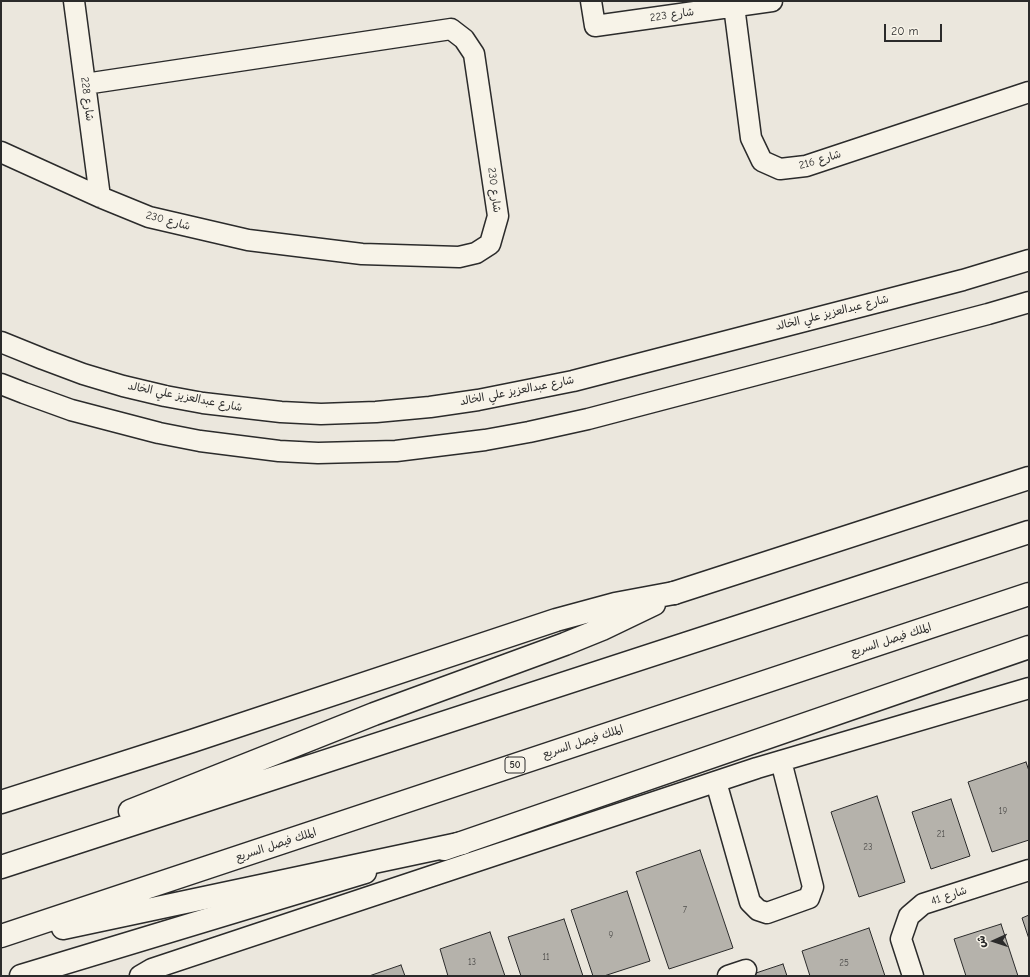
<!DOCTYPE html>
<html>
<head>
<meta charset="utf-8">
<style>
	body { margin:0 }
	#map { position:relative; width:1030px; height:977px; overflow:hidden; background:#ebe7dd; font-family:"Comic Neue","Playpen Sans Arabic",sans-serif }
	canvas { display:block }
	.frame { position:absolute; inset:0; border:2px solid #2b2b2b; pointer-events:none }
	.north { position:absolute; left:974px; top:921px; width:40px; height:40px; -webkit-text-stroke:3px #f7f3e8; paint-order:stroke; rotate:267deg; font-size:11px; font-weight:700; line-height:16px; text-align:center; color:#2b2b2b }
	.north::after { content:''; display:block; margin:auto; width:14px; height:18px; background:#2b2b2b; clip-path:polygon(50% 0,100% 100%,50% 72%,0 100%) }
	.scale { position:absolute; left:884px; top:24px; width:58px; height:18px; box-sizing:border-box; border:2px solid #2b2b2b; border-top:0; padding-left:5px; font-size:12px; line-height:14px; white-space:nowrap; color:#2b2b2b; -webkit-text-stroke:3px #f7f3e8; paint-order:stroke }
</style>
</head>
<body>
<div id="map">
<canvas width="1030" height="977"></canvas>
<div class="frame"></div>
<div class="north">ش</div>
<div class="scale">20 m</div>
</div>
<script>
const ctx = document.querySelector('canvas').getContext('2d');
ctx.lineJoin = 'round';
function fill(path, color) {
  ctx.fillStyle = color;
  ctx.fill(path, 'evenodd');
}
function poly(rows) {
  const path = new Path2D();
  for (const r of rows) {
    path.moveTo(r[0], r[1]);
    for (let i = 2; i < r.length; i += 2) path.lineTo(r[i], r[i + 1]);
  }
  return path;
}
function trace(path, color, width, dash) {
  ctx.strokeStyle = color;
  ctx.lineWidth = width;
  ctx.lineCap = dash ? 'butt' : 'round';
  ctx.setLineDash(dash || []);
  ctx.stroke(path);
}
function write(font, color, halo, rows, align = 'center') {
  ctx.font = font + ' "Comic Neue","Playpen Sans Arabic",sans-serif';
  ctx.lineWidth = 4;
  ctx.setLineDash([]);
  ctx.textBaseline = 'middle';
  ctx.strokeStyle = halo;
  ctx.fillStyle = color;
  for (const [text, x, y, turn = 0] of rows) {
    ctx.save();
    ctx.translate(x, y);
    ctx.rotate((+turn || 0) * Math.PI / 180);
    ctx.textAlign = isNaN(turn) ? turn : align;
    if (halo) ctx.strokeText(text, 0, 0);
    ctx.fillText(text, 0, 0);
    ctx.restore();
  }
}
const building = poly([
	[1026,762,1029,771,1029,840,992,852,968,782,1026,762],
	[877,796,905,882,859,897,831,812,877,796],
	[951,799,970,856,931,869,912,812,951,799],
	[700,850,733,948,669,969,636,872,700,850],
	[627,891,650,961,604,976,593,976,571,910,627,891],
	[1029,915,1029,939,1022,918,1029,915],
	[564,919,583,976,521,976,508,937,564,919],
	[1001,924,1018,976,966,976,954,939,1001,924],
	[869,928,885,976,810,976,802,951,869,928],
	[490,932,505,976,448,976,440,949,490,932],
	[783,964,787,976,747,976,783,964],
	[401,965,405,976,369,976,401,965]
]);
const minor = poly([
	[74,1,100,197],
	[591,1,595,26,772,1],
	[734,6,751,138,762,161,780,169,806,166,1029,92],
	[1,152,100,197,149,217,248,240,362,254,459,257,476,253,490,244,498,216,474,54,464,39,451,29,85,84],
	[1,342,43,359,83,374,123,386,165,396,203,403,281,412,321,414,376,412,430,407,478,400,573,381,963,280,1029,260],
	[1,384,24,393,71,410,159,433,200,441,279,451,318,453,396,451,485,440,529,432,588,419,988,314,1029,302],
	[716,782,750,902,758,910,767,913,809,898,813,887,781,761],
	[140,976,152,969,757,768,1029,688],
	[728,976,746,970],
	[913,976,901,939,909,916,923,904,1029,870]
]);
const major = poly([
	[674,593,1029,478],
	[444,849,1029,647],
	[21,976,365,872]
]);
const highway = poly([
	[1,802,192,741,556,620,615,604,674,593],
	[130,811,374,714,565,644,602,629,654,604],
	[1,867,1029,532],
	[63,928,463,843],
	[1,936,1029,594]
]);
const numberNames = [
	["19",1003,811],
	["21",941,834],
	["23",868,847],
	["7",685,910],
	["9",611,935],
	["11",546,957],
	["13",472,962],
	["25",844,963]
];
const shields = [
	[515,765,20]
];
const shieldNames = [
	["50",515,765]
];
const streetNames = [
	["شارع 223",672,15,-8],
	["شارع 228",87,99,83],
	["شارع 216",820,160,-16],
	["شارع 230",494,190,83],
	["شارع 230",168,221,15],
	["شارع عبدالعزيز علي الخالد",832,313,-14],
	["شارع عبدالعزيز علي الخالد",517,391,-11],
	["شارع عبدالعزيز علي الخالد",185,397,11],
	["الملك فيصل السريع",891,640,-18],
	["الملك فيصل السريع",583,742,-18],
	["الملك فيصل السريع",276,845,-18],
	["شارع 41",949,896,-18]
];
fill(building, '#b5b2ab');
trace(building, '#2b2b2b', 1);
trace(minor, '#2b2b2b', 23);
trace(major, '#2b2b2b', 25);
trace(highway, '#2b2b2b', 25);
trace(minor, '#f7f3e8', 20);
trace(major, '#f7f3e8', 22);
trace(highway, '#f7f3e8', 22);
write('9px', '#4e4d4b', null, numberNames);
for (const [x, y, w] of shields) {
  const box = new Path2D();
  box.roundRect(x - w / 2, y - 8, w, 16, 3);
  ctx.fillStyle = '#f7f3e8';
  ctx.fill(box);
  trace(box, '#2b2b2b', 1);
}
write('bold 10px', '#2b2b2b', null, shieldNames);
write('11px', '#2b2b2b', '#f7f3e8', streetNames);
</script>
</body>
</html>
